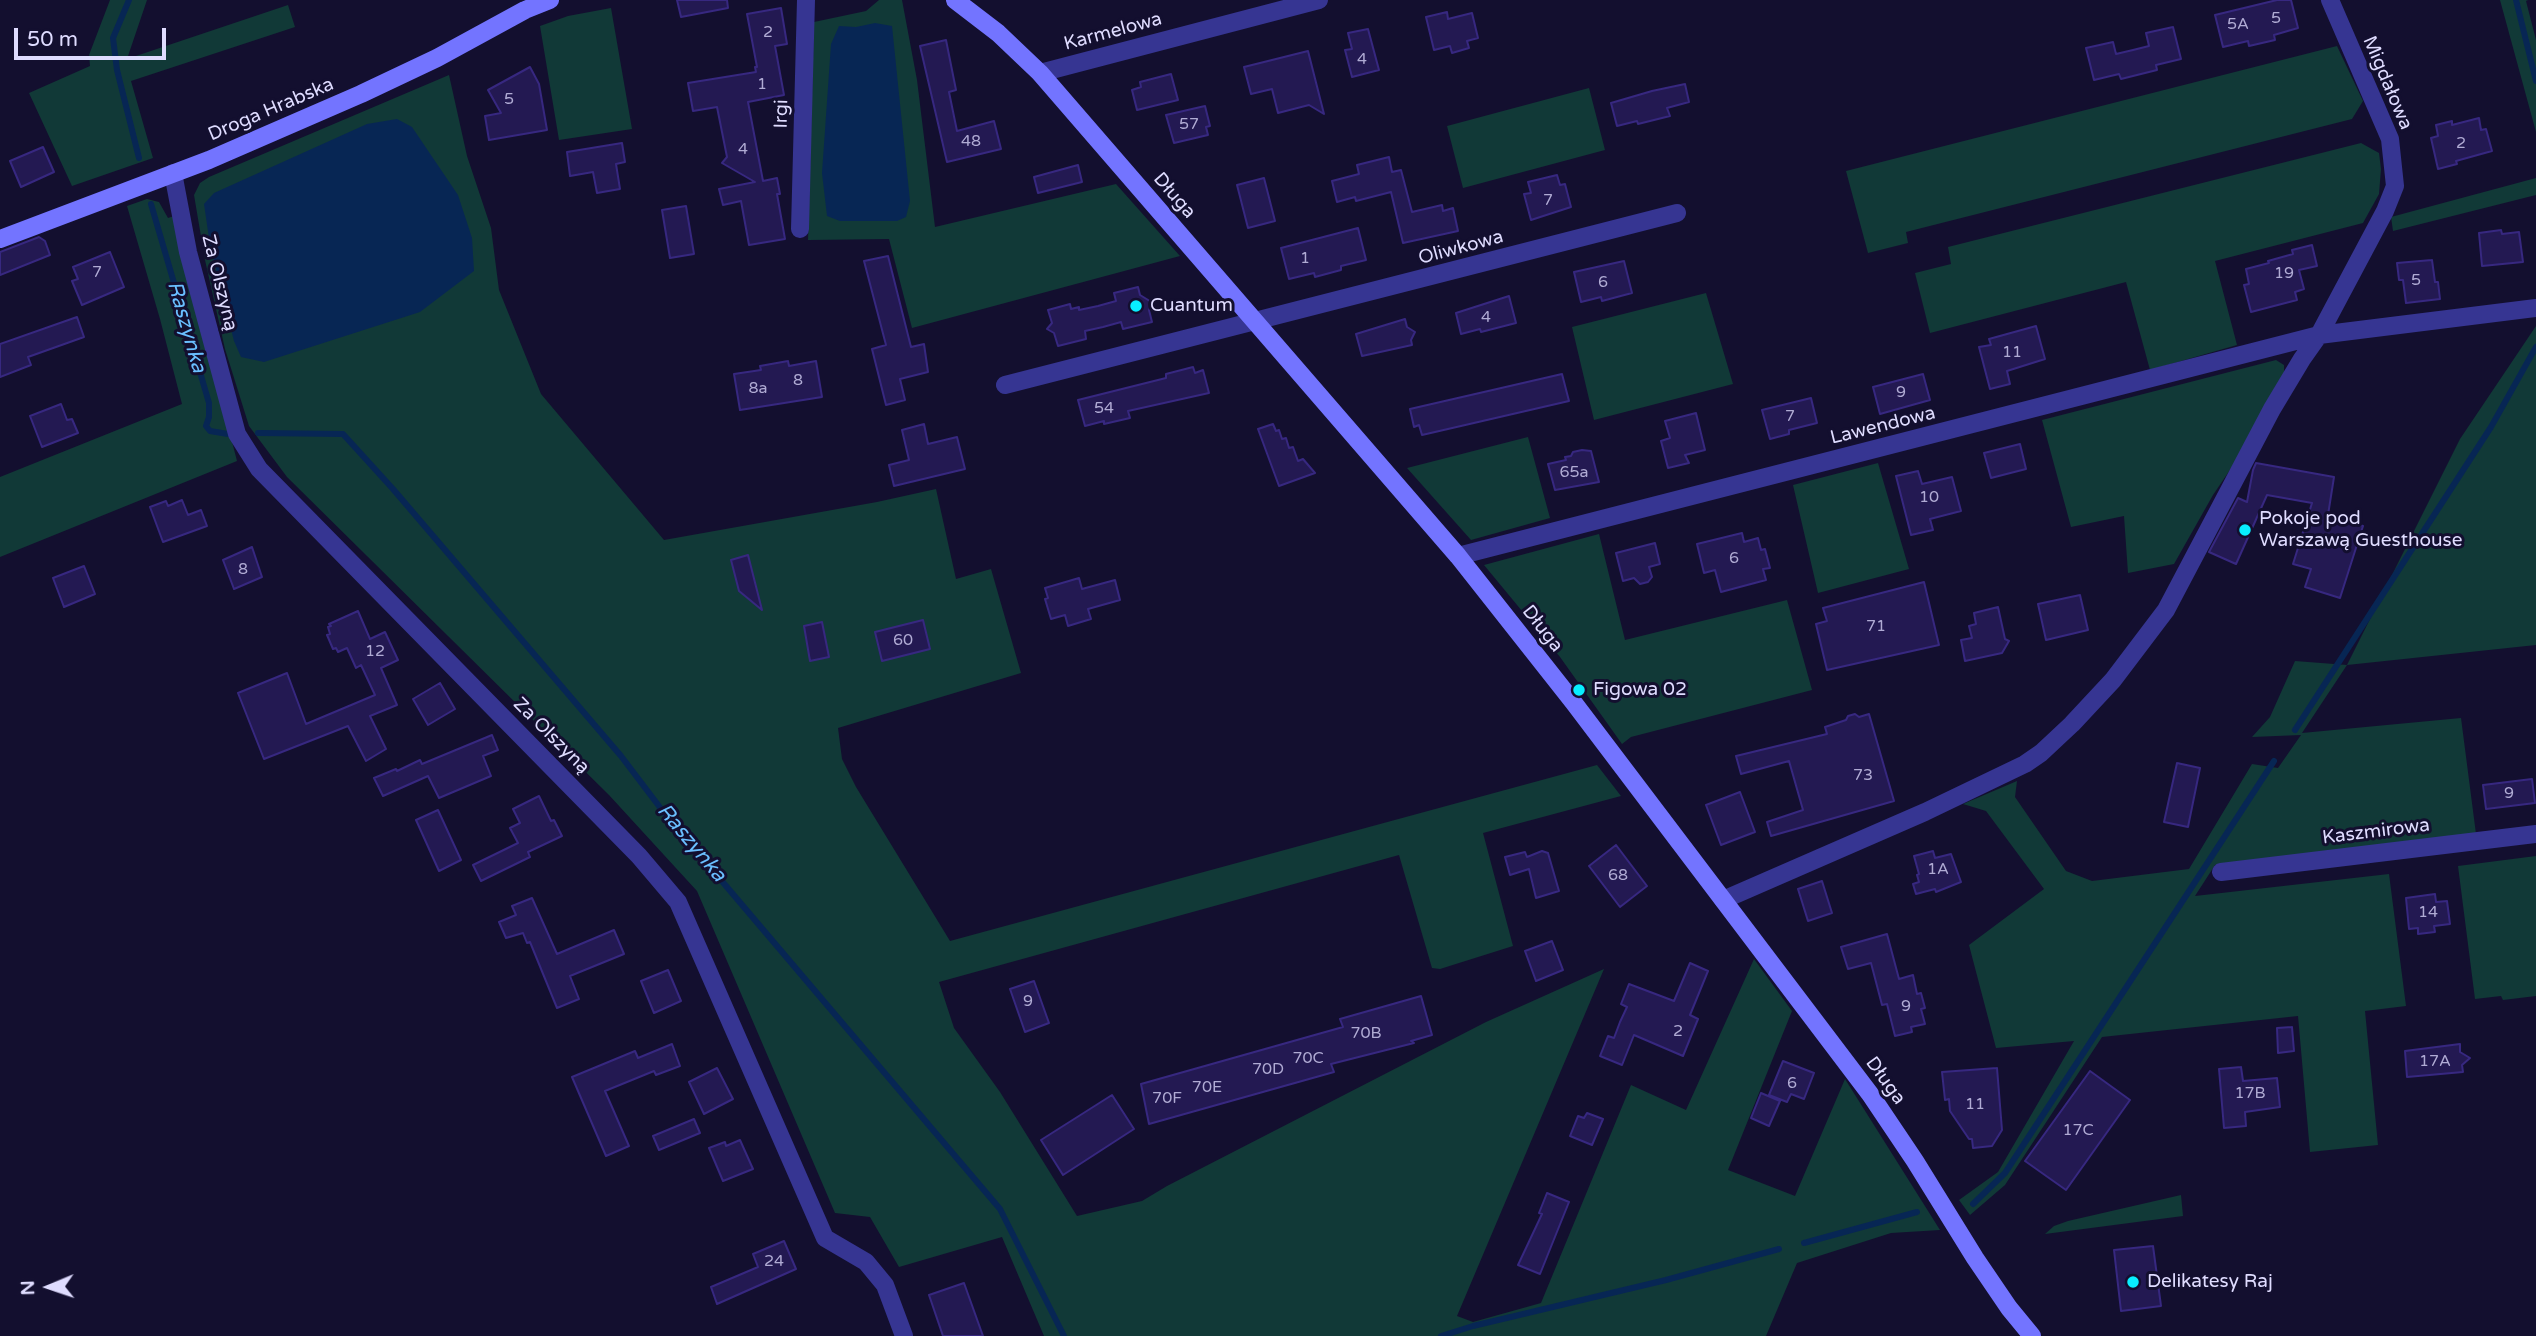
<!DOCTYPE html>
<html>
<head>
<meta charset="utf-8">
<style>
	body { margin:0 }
	#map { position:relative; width:2536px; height:1336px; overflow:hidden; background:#130f2f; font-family:"Varela Round",sans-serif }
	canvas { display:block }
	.north { position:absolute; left:14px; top:1252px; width:70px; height:70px; -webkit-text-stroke:5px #130f2f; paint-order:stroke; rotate:268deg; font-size:19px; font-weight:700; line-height:28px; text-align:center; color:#dfdcff }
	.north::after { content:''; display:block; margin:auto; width:24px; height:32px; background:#dfdcff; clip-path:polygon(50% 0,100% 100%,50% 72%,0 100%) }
	.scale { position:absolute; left:14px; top:28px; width:152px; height:32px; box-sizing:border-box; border:4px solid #dfdcff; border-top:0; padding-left:9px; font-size:21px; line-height:24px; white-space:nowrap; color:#dfdcff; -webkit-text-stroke:5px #130f2f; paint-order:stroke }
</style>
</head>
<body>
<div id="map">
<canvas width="2536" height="1336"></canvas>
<div class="north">N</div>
<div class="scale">50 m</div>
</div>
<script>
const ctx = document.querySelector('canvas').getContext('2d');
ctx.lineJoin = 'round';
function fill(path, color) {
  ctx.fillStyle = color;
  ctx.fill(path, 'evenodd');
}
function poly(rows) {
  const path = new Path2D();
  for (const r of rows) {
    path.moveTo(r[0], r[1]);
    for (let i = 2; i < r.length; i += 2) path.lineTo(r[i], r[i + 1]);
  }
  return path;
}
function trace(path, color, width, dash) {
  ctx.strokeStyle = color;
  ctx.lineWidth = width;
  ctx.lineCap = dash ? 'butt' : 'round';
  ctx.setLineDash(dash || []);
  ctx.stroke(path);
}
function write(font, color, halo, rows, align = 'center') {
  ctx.font = font + ' "Varela Round",sans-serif';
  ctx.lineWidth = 6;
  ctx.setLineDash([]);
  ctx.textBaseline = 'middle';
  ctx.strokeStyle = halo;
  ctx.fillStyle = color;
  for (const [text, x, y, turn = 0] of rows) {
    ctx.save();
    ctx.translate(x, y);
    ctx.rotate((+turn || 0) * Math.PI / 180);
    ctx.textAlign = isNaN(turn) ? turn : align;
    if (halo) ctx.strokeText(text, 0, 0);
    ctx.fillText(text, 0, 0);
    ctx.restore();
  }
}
const green = poly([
	[110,0,147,0,127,59,288,5,295,27,131,81,153,158,72,186,29,93,90,66,89,55],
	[879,0,902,0,917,80,935,227,1116,184,1180,256,912,328,889,239,808,240,814,22,866,11],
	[2500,0,2528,0,2526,1,2536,40,2536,132],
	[611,8,632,129,559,140,540,26,568,16],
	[2337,46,2363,101,2352,119,1906,232,1908,243,1868,253,1846,171],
	[449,75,467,156,491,228,499,290,541,394,664,540,877,502,936,489,956,579,991,569,1021,673,838,728,842,759,856,787,950,941,1597,765,1621,796,1483,833,1513,946,1440,969,1432,968,1399,855,939,982,954,1028,1000,1092,1077,1216,1142,1201,1167,1186,1486,1022,1604,969,1457,1316,1473,1322,1541,1303,1631,1085,1686,1110,1754,959,1792,1011,1728,1170,1795,1196,1845,1079,1940,1230,1891,1233,1797,1263,1766,1336,1044,1336,1002,1237,899,1267,870,1217,835,1213,697,891,609,795,287,477,249,426,225,349,205,260,194,195,200,183,209,177],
	[1589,88,1605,150,1463,188,1447,126],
	[2361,143,2379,153,2381,169,2379,194,2363,223,2215,261,2237,345,2150,370,2126,282,1930,333,1915,273,1951,264,1948,247],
	[2536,178,2536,195,2393,231,2391,217],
	[147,199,159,202,168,218,174,216,237,461,0,557,0,477,182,404,160,319,127,206],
	[1706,293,1733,384,1594,420,1572,327],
	[2536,326,2536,645,2347,665,2302,733,2461,718,2476,834,2215,865,2195,896,2389,874,2406,1006,2365,1011,2378,1145,2310,1152,2298,1016,2102,1037,2005,1185,1970,1215,1959,1200,1998,1172,2074,1041,1996,1048,1969,945,2044,889,1986,811,1963,804,2017,781,2015,797,2066,871,2092,881,2189,869,2252,764,2278,768,2301,735,2252,737,2270,717,2295,661,2347,665,2460,439],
	[2276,360,2284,365,2284,377,2238,458,2213,495,2174,564,2128,573,2124,516,2071,527,2042,420],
	[1528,437,1550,518,1471,540,1407,468],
	[1878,463,1909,569,1818,593,1793,485],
	[1599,534,1625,640,1787,600,1812,690,1631,737,1622,744,1560,657,1484,565],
	[2536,856,2536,996,2503,1000,2501,996,2475,999,2458,866],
	[2181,1195,2183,1216,2045,1234,2054,1226,2068,1221]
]);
const water = poly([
	[875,23,892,26,910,201,906,217,897,221,840,221,827,216,822,173,831,44,839,26,856,27],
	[397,119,412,127,458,195,472,238,474,271,420,312,264,362,241,357,234,341,210,245,204,204,214,193,367,124]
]);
const stream = poly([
	[129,0,113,38,117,70,139,158],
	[2516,0,2536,81],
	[151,204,209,403,209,417,206,426,210,431,228,434],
	[258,433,343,434,393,489,621,756,665,814,1000,1209,1064,1336],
	[2295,730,2491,427,2536,347],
	[1973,1204,2005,1173,2274,761],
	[1804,1243,1917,1212],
	[1441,1336,1473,1326,1666,1280,1779,1249]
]);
const building = poly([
	[677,0,727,0,728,8,681,17,677,0],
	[2277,0,2291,0,2298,28,2274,35,2275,40,2249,46,2248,41,2223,47,2215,15,2277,0],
	[781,8,787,44,775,46,784,95,748,102,763,181,777,178,780,194,777,194,785,239,749,245,741,201,723,205,719,189,755,182,722,163,727,157,717,107,693,111,688,83,756,72,755,67,757,67,747,14,781,8],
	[1447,12,1448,19,1472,13,1478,38,1467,41,1469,48,1452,53,1450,46,1434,50,1426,17,1447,12],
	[2173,27,2181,59,2156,65,2157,70,2121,79,2119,74,2094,80,2086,48,2113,42,2116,54,2133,50,2149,46,2146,33,2173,27],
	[1368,29,1379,70,1352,77,1345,50,1352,49,1348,33,1368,29],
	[946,40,956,90,949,92,957,131,994,121,1001,149,947,162,920,46,946,40],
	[1308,51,1324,114,1309,105,1278,113,1272,89,1251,94,1244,67,1308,51],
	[530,67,539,84,547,130,489,140,485,116,501,113,488,90,530,67],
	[1171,74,1178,100,1137,110,1132,90,1141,87,1140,82,1171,74],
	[1685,84,1689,102,1667,108,1670,116,1638,124,1637,121,1617,126,1611,103,1652,91,1685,84],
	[1205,106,1210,126,1206,127,1208,135,1174,143,1166,115,1205,106],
	[2479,118,2481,130,2486,129,2492,151,2456,161,2457,164,2438,169,2431,138,2438,136,2436,125,2452,121,2452,125,2479,118],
	[622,143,625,162,616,164,620,189,597,193,593,172,570,176,567,152,622,143],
	[43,147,54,172,21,187,10,161,43,147],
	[1389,157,1392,172,1401,170,1412,212,1442,205,1443,211,1453,208,1458,231,1403,243,1391,192,1356,201,1355,197,1337,202,1332,181,1359,174,1357,165,1389,157],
	[1078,165,1082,182,1038,193,1034,177,1078,165],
	[1557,175,1560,185,1565,184,1571,207,1531,220,1524,194,1531,193,1528,182,1557,175],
	[1264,178,1275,221,1248,228,1237,185,1264,178],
	[686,206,694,254,670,258,662,210,686,206],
	[1358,228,1366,260,1341,266,1341,270,1315,277,1314,273,1289,279,1281,248,1358,228],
	[2501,230,2502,234,2519,232,2523,262,2482,266,2479,233,2501,230],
	[39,237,45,241,50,255,0,275,0,252,39,237],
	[2312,245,2317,266,2299,270,2304,289,2295,292,2297,300,2251,312,2244,285,2249,284,2246,269,2269,263,2268,261,2293,254,2292,250,2312,245],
	[110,252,124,287,82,305,72,281,78,279,73,267,110,252],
	[888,256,911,347,924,344,928,372,900,379,905,400,886,405,872,349,886,345,864,261,888,256],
	[2432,260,2435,282,2438,282,2440,299,2406,303,2403,280,2399,280,2397,263,2432,260],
	[1624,261,1632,293,1602,301,1601,297,1581,302,1574,272,1624,261],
	[1138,287,1140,295,1153,303,1149,310,1152,322,1123,329,1121,322,1103,327,1085,331,1086,339,1058,346,1054,333,1047,329,1052,323,1048,310,1070,304,1071,309,1079,307,1079,310,1098,306,1116,301,1114,293,1138,287],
	[1509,296,1516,323,1481,332,1480,329,1461,334,1456,313,1509,296],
	[77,317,84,337,28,357,31,365,0,377,0,344,77,317],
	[1405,319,1407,327,1415,332,1411,340,1412,345,1362,356,1356,334,1405,319],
	[2036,326,2045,359,2007,371,2010,384,1990,389,1979,347,1991,345,1989,339,2036,326],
	[788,361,789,366,816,361,822,397,740,410,734,374,761,370,760,366,788,361],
	[1193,367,1195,373,1203,370,1209,393,1128,411,1130,418,1104,424,1104,421,1085,426,1078,400,1166,378,1166,374,1193,367],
	[1562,374,1569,401,1422,435,1419,425,1414,427,1410,409,1562,374],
	[1923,374,1930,400,1880,414,1873,387,1923,374],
	[1811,398,1817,423,1789,430,1789,434,1770,439,1762,410,1811,398],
	[61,404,67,420,72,419,78,433,42,447,30,416,61,404],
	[1696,413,1705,450,1685,455,1689,463,1668,468,1661,441,1670,438,1665,421,1696,413],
	[924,424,928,444,957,437,965,469,894,486,889,465,909,460,902,430,924,424],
	[1273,424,1276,431,1279,430,1282,439,1286,438,1289,448,1293,447,1298,461,1303,459,1315,473,1279,486,1258,429,1273,424],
	[2020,444,2026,469,1991,478,1984,453,2020,444],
	[1582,450,1591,451,1599,482,1555,490,1548,464,1566,460,1565,457,1571,456,1573,452,1582,450],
	[2256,463,2334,477,2328,515,2363,526,2340,598,2305,587,2311,569,2293,564,2312,503,2267,495,2236,564,2209,552,2238,498,2247,502,2253,470,2256,463],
	[1918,471,1922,484,1952,477,1961,511,1930,519,1933,530,1911,535,1896,476,1918,471],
	[182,500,188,515,201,510,207,526,163,542,150,507,166,501,168,506,182,500],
	[1742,533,1744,542,1758,538,1761,550,1765,549,1770,568,1763,569,1766,580,1721,592,1715,570,1704,573,1697,544,1742,533],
	[1655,543,1660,564,1649,567,1652,577,1648,582,1640,584,1634,578,1623,581,1616,553,1655,543],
	[252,547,262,577,234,589,223,560,252,547],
	[748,555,762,610,739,591,731,560,748,555],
	[84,566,95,594,64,607,53,578,84,566],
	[1079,578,1082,589,1115,580,1120,600,1088,609,1091,619,1068,626,1065,615,1051,619,1045,599,1048,598,1045,588,1079,578],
	[1924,582,1939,645,1827,670,1816,624,1827,621,1823,608,1924,582],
	[2080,595,2088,630,2046,640,2038,604,2080,595],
	[1998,607,2005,639,2009,641,2002,653,1965,661,1961,640,1972,638,1969,626,1976,624,1974,613,1998,607],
	[358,611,370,639,385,632,398,660,381,668,397,705,370,716,386,749,366,761,348,726,264,759,238,693,287,673,306,724,375,695,361,665,356,668,347,648,338,652,336,648,333,649,327,635,330,634,328,627,331,626,329,624,358,611],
	[923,620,930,649,882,661,875,632,923,620],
	[822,622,829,657,810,661,804,626,822,622],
	[440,683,455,709,428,725,413,699,440,683],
	[1855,714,1859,717,1869,714,1894,801,1771,836,1767,822,1803,810,1789,761,1741,774,1736,756,1827,734,1825,727,1846,720,1848,716,1855,714],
	[492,735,498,750,483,756,491,776,439,798,428,776,383,796,374,778,396,769,397,771,420,760,422,764,492,735],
	[2177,763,2200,768,2188,827,2164,822,2177,763],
	[2532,779,2535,803,2486,809,2483,785,2532,779],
	[1740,792,1755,832,1721,845,1706,805,1740,792],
	[539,796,551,821,554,820,562,836,528,852,530,857,481,881,473,865,518,843,510,828,520,823,513,809,539,796],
	[438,810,461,860,439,871,416,820,438,810],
	[1616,845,1647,886,1620,907,1589,866,1616,845],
	[1542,851,1548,853,1559,891,1536,898,1529,869,1510,875,1505,857,1525,852,1527,857,1542,851],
	[1933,851,1935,858,1951,854,1961,882,1936,892,1935,889,1916,894,1913,884,1919,882,1917,875,1919,874,1914,856,1933,851],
	[1822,881,1832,913,1808,921,1798,889,1822,881],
	[2435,894,2436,902,2447,901,2450,924,2434,926,2435,932,2418,934,2418,928,2409,929,2406,898,2435,894],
	[532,898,557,954,614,930,624,954,570,976,579,999,557,1008,530,942,527,943,523,933,506,938,499,922,516,915,512,906,532,898],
	[1887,934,1899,979,1913,975,1917,994,1921,993,1925,1008,1921,1009,1925,1024,1911,1027,1912,1032,1895,1036,1887,1004,1882,1005,1871,963,1848,969,1841,947,1887,934],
	[1552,941,1563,970,1536,981,1525,951,1552,941],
	[1690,963,1708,971,1690,1015,1698,1019,1683,1056,1634,1035,1622,1065,1600,1056,1608,1036,1614,1038,1620,1022,1627,1007,1621,1004,1629,984,1674,1001,1690,963],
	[668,970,681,1001,654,1013,641,981,668,970],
	[1034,981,1049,1023,1025,1032,1010,989,1034,981],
	[1421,996,1432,1035,1411,1041,1414,1043,1331,1064,1334,1072,1149,1124,1141,1084,1343,1027,1340,1019,1421,996],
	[2292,1027,2294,1051,2278,1053,2277,1028,2292,1027],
	[672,1044,680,1066,656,1075,654,1071,605,1091,629,1146,606,1156,572,1077,635,1051,638,1058,672,1044],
	[2460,1044,2460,1052,2470,1058,2462,1065,2463,1072,2407,1077,2405,1051,2460,1044],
	[1783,1061,1814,1073,1804,1099,1791,1094,1787,1102,1769,1095,1783,1061],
	[2241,1067,2243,1081,2277,1078,2280,1107,2245,1112,2246,1126,2224,1128,2219,1069,2241,1067],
	[717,1068,733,1099,704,1114,689,1082,717,1068],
	[1997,1068,2002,1130,1992,1146,1973,1148,1972,1139,1969,1139,1950,1111,1949,1099,1945,1100,1942,1072,1997,1068],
	[2090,1071,2130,1100,2066,1190,2025,1161,2090,1071],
	[1761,1093,1780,1101,1769,1126,1751,1118,1761,1093],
	[1112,1095,1134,1129,1063,1175,1041,1140,1112,1095],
	[1587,1113,1603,1119,1592,1145,1570,1136,1578,1116,1584,1118,1587,1113],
	[694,1119,700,1133,659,1150,653,1136,694,1119],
	[740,1140,753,1169,723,1181,709,1148,725,1142,726,1146,740,1140],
	[1547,1193,1569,1202,1540,1274,1518,1265,1542,1214,1539,1213,1547,1193],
	[784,1241,796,1269,717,1304,711,1287,758,1267,753,1254,784,1241],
	[2153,1246,2161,1306,2121,1311,2114,1250,2153,1246],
	[964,1283,983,1336,943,1336,929,1295,964,1283]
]);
const street = poly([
	[1040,73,1319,0],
	[173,173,188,252,237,434,259,469,639,856,678,902,825,1238,866,1262,885,1285,904,1336],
	[800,229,806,0],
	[1005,385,1677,213],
	[1458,556,2319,335,2536,308],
	[2221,872,2536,834],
	[1723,900,1925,812,2025,764,2041,753,2072,724,2113,680,2166,610,2272,409,2302,359,2319,335,2385,211,2395,186,2390,139,2330,0]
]);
const secondary = poly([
	[955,0,998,33,1040,73,1458,556,1574,703,1870,1094,1915,1161,1975,1258,2009,1308,2032,1336],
	[0,239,209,160,361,94,437,58,525,10,550,0]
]);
const markers = [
	[1136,306,7,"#08eeff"],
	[2245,530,7,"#08eeff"],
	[1579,690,7,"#08eeff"],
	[2133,1282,7,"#08eeff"]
];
const numberNames = [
	["5",2276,19],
	["5A",2238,25],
	["2",768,33],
	["4",1362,60],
	["1",762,85],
	["5",509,100],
	["57",1189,125],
	["48",971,142],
	["2",2461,144],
	["4",743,150],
	["7",1548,201],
	["1",1305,259],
	["7",97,273],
	["19",2284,274],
	["5",2416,281],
	["6",1603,283],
	["4",1486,318],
	["11",2012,353],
	["8",798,381],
	["8a",758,389],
	["9",1901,393],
	["54",1104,409],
	["7",1790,417],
	["65a",1574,473],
	["10",1929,498],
	["6",1734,559],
	["8",243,570],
	["71",1876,627],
	["60",903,641],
	["12",375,652],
	["73",1863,776],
	["9",2509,794],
	["1A",1938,870],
	["68",1618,876],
	["14",2428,913],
	["9",1028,1002],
	["9",1906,1007],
	["2",1678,1032],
	["70B",1366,1034],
	["70C",1308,1059],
	["17A",2435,1062],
	["70D",1268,1070],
	["6",1792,1084],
	["70E",1207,1088],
	["17B",2250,1094],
	["70F",1167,1099],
	["11",1975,1105],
	["17C",2078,1131],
	["24",774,1262]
];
const streetNames = [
	["Karmelowa",1113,32,-15],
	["Migdałowa",2387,83,67],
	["Droga Hrabska",271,110,-23],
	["Irgi",782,114,-89],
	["Długa",1174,196,49],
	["Oliwkowa",1461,248,-15],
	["Za Olszyną",219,283,76],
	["Lawendowa",1883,426,-14],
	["Długa",1542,629,52],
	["Za Olszyną",551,736,45],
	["Kaszmirowa",2376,832,-7],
	["Długa",1885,1081,54]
];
const poiNames = [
	["Cuantum",1150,306],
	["Pokoje pod",2259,519],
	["Warszawą Guesthouse",2259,541],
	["Figowa 02",1593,690],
	["Delikatesy Raj",2147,1282]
];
const waterNames = [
	["Raszynka",186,327,74],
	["Raszynka",691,843,50]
];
fill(green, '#113937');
fill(water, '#072654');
trace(stream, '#072654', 6);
fill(building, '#231952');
trace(building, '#372880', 2);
trace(street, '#363592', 18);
trace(secondary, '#7374ff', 18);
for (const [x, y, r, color] of markers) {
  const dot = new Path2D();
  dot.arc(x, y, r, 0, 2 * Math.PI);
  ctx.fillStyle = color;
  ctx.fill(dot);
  trace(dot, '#130f2f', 2.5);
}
write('16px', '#b0abd4', null, numberNames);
write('19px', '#dfdcff', '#130f2f', streetNames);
write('19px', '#dfdcff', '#130f2f', poiNames, 'left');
write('italic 21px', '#6abfff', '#130f2f', waterNames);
</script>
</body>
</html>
